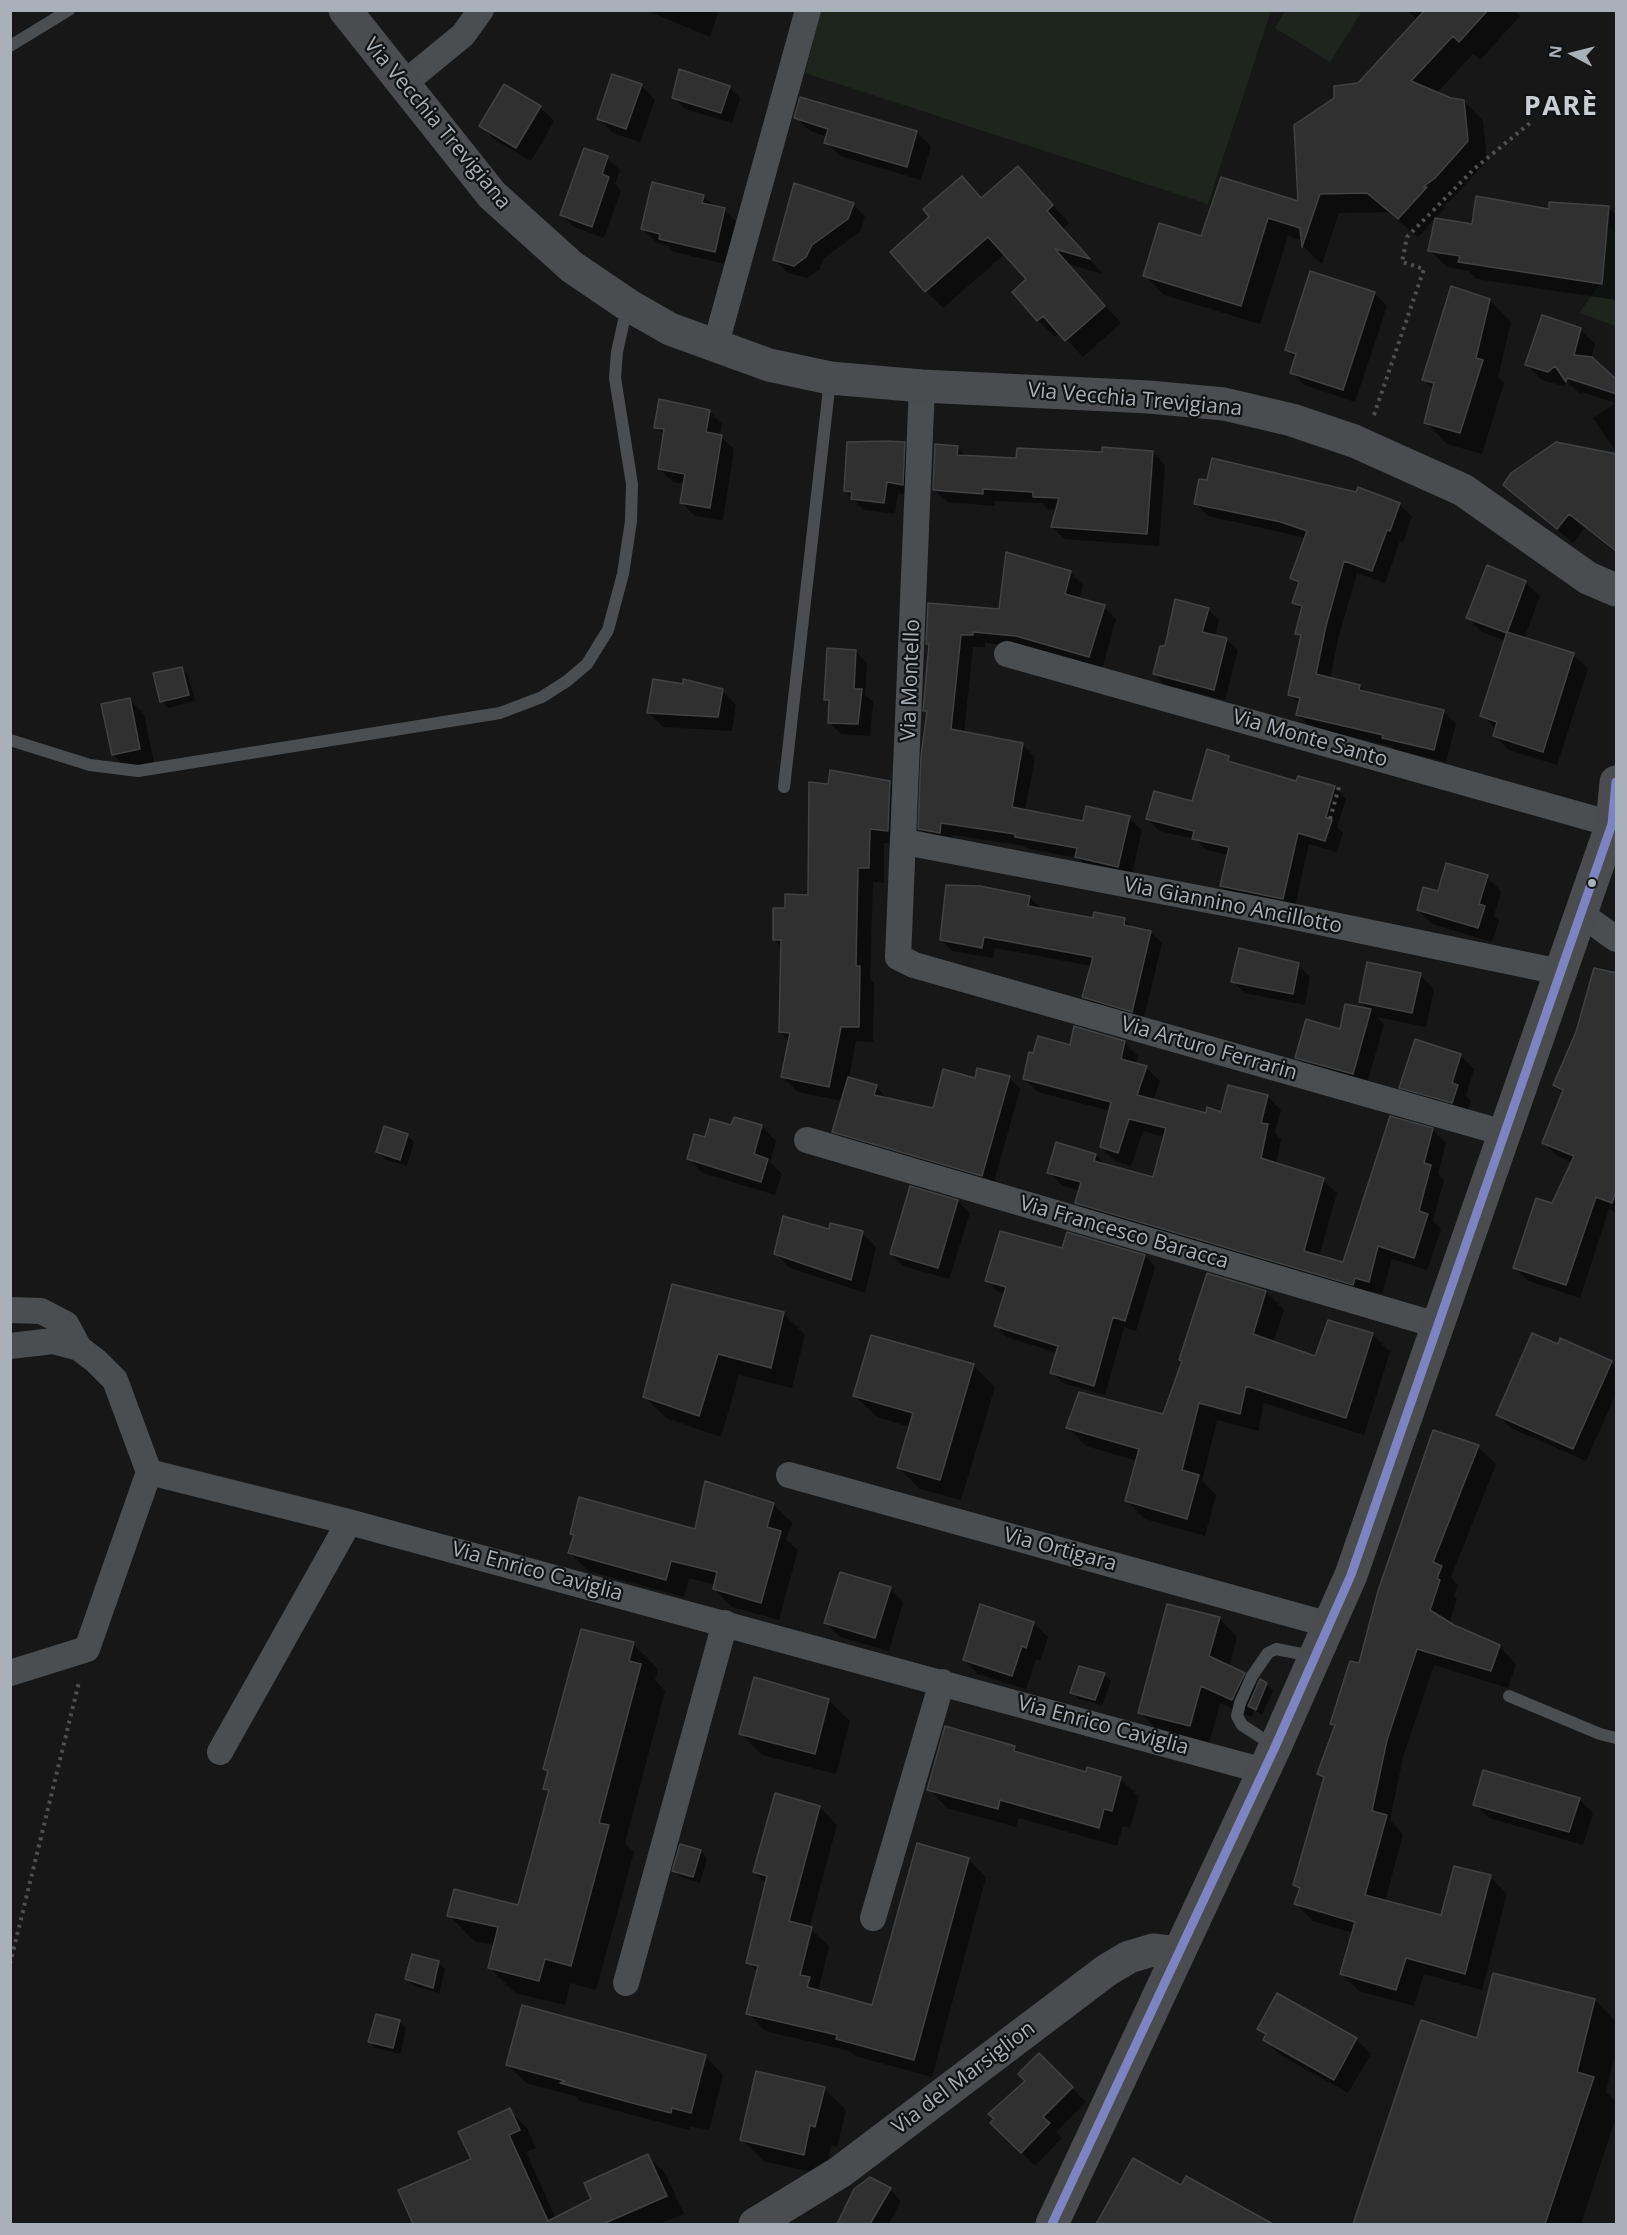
<!DOCTYPE html>
<html>
<head>
<meta charset="utf-8">
<style>
	body { margin:0 }
	#map { position:relative; width:1627px; height:2235px; overflow:hidden; background:#171717; font-family:"Open Sans",sans-serif }
	canvas { display:block }
	.frame { position:absolute; inset:0; border:12px solid #a8b0b9; pointer-events:none }
	.north { position:absolute; left:1543px; top:24px; width:60px; height:60px; -webkit-text-stroke:4px #111213; paint-order:stroke; rotate:277deg; font-size:16px; font-weight:700; line-height:24px; text-align:center; color:#a8b0b9 }
	.north::after { content:''; display:block; margin:auto; width:21px; height:27px; background:#a8b0b9; clip-path:polygon(50% 0,100% 100%,50% 72%,0 100%) }
</style>
</head>
<body>
<div id="map">
<canvas width="1627" height="2235"></canvas>
<div class="frame"></div>
<div class="north">N</div>
</div>
<script>
const ctx = document.querySelector('canvas').getContext('2d');
ctx.lineJoin = 'round';
function fill(path, color) {
  ctx.fillStyle = color;
  ctx.fill(path, 'evenodd');
}
function poly(rows) {
  const path = new Path2D();
  for (const r of rows) {
    path.moveTo(r[0], r[1]);
    for (let i = 2; i < r.length; i += 2) path.lineTo(r[i], r[i + 1]);
  }
  return path;
}
function trace(path, color, width, dash) {
  ctx.strokeStyle = color;
  ctx.lineWidth = width;
  ctx.lineCap = dash ? 'butt' : 'round';
  ctx.setLineDash(dash || []);
  ctx.stroke(path);
}
function write(font, color, halo, rows, align = 'center') {
  ctx.font = font + ' "Open Sans",sans-serif';
  ctx.lineWidth = 4.5;
  ctx.setLineDash([]);
  ctx.textBaseline = 'middle';
  ctx.strokeStyle = halo;
  ctx.fillStyle = color;
  for (const [text, x, y, turn = 0] of rows) {
    ctx.save();
    ctx.translate(x, y);
    ctx.rotate((+turn || 0) * Math.PI / 180);
    ctx.textAlign = isNaN(turn) ? turn : align;
    if (halo) ctx.strokeText(text, 0, 0);
    ctx.fillText(text, 0, 0);
    ctx.restore();
  }
}
const green = poly([
	[821,11,1271,11,1208,204,805,73],
	[1285,11,1285,10,1362,11,1330,62,1275,28],
	[1608,226,1616,232,1616,326,1579,313,1600,284,1602,284]
]);
const shadow = poly([
	[645,10,719,10,710,37],
	[1407,10,1515,10,1520,16,1480,60,1473,54,1436,94,1464,101,1483,121,1487,161,1454,197,1443,206,1445,208,1418,237,1388,212,1339,213,1322,264,1303,246,1303,241,1288,236,1260,324,1164,295,1145,275,1202,237,1300,203,1358,84,1418,21],
	[641,85,655,100,640,142,613,133,599,119],
	[729,87,740,98,732,123,685,109,674,98],
	[540,107,554,121,531,161,495,140,481,126],
	[796,117,916,132,931,146,921,180,840,156,826,142,827,137,810,131],
	[607,158,620,170,615,184,621,191,604,238,574,227,561,215],
	[1018,168,1069,223,1063,229,1103,274,1068,264,1121,323,1083,357,1060,332,1055,337,1039,321,1050,312,1028,279,1005,254,943,308,926,291,931,217,962,178,982,199],
	[703,196,715,207,724,209,738,224,729,265,674,252,668,246,657,243,643,229],
	[853,204,865,217,860,232,824,258,819,270,807,278,788,273,775,260],
	[1608,207,1616,215,1616,300,1476,279,1469,271,1447,267,1430,251,1473,225,1551,210],
	[1311,272,1375,294,1387,306,1355,402,1304,385,1292,372,1296,359,1286,350],
	[1490,300,1511,322,1498,377,1504,383,1482,454,1447,444,1426,422,1434,390,1424,380],
	[1580,329,1595,344,1591,359,1616,382,1616,452,1593,418,1616,403,1582,392,1581,395,1568,382,1563,386,1542,380,1527,365],
	[709,411,722,424,720,436,734,449,723,520,695,516,682,503,685,484,673,482,660,469,665,436,656,427],
	[904,444,915,455,914,496,898,493,895,514,864,510,845,491],
	[957,447,967,457,1017,460,1153,452,1165,465,1159,546,1065,539,1052,527,1057,510,1047,509,1042,503,995,501,995,506,947,502,934,490],
	[1616,456,1616,553,1585,528,1573,543,1505,484],
	[1196,504,1399,504,1412,517,1403,542,1400,541,1385,583,1357,573,1338,639,1330,679,1360,686,1367,694,1443,711,1456,724,1446,762,1396,750,1391,746,1310,727,1297,714,1300,704,1289,694,1302,639,1297,634,1302,611,1294,602,1299,586,1291,578,1306,538,1208,516],
	[1070,572,1083,585,1079,599,1104,607,1116,619,1102,669,1029,648,985,643,985,647,973,647,964,733,1022,744,1035,757,1025,811,1084,823,1129,818,1142,830,1131,878,1089,869,1078,858,1029,849,1025,846,953,835,952,845,932,841,920,829,928,713,925,710,931,647,928,644,1000,610],
	[1525,582,1540,596,1524,639,1573,655,1588,669,1557,765,1509,750,1495,736,1497,730,1482,715,1506,641,1482,632,1468,618],
	[1208,609,1219,620,1215,637,1226,639,1238,650,1225,700,1165,685,1154,674,1166,648],
	[855,651,867,663,865,695,873,702,870,736,841,734,829,722,830,705,825,700],
	[182,669,188,675,195,701,168,708,162,701],
	[722,690,736,705,732,731,663,727,649,713],
	[129,699,144,714,154,763,127,769,113,754],
	[1228,758,1236,765,1297,783,1334,787,1346,799,1337,827,1343,833,1337,852,1309,844,1294,910,1233,898,1221,886,1228,855,1206,850,1195,839,1159,831,1148,819,1193,802],
	[890,783,905,798,903,845,884,843,884,883,873,882,870,979,874,983,873,1042,856,1041,849,1078,876,1086,887,1099,934,1110,1009,1077,1020,1089,993,1186,845,1143,834,1131,842,1101,798,1092,783,1077,790,1042,780,1032,782,948,774,940,787,910,809,897,829,785],
	[1487,877,1501,891,1494,916,1499,921,1492,942,1432,924,1418,910,1439,893],
	[1029,897,1041,908,1094,919,1125,920,1134,929,1150,932,1162,943,1143,1022,1095,1008,1084,997,1092,966,995,948,993,958,952,951,941,940],
	[1298,965,1310,977,1305,1005,1245,993,1233,981],
	[1420,975,1434,989,1426,1027,1377,1017,1384,1024,1366,1087,1310,1071,1297,1057,1369,1010,1360,1002],
	[1616,975,1616,1212,1609,1209,1580,1298,1528,1281,1514,1267,1553,1205,1573,1163,1557,1156,1543,1142,1563,1094,1555,1085],
	[1124,1042,1138,1056,1136,1065,1146,1068,1160,1081,1153,1101,1207,1115,1222,1114,1267,1096,1281,1110,1275,1133,1281,1139,1276,1164,1323,1180,1337,1193,1319,1257,1344,1264,1433,1130,1446,1143,1438,1174,1444,1180,1433,1221,1441,1229,1427,1270,1392,1259,1382,1294,1369,1291,1367,1298,1091,1216,1077,1203,1080,1191,1063,1186,1049,1172,1096,1155,1107,1166,1154,1179,1165,1137,1143,1131,1131,1166,1115,1161,1101,1147,1110,1111,1038,1092,1024,1079,1071,1047],
	[1460,1055,1474,1069,1466,1096,1471,1101,1466,1116,1415,1101,1401,1087],
	[735,1119,762,1127,776,1141,770,1162,782,1174,775,1195,703,1173,689,1159,706,1139,732,1127],
	[407,1135,414,1142,407,1166,385,1159,378,1152],
	[911,1188,958,1201,970,1213,949,1279,903,1266,891,1254],
	[830,1231,862,1233,876,1247,865,1293,790,1268,776,1254],
	[1145,1256,1155,1267,1136,1331,1124,1327,1105,1395,1063,1383,1052,1372,1057,1353,1007,1337,996,1326,1006,1294,997,1291,987,1280],
	[1266,1292,1284,1310,1273,1343,1316,1358,1372,1334,1390,1352,1364,1435,1264,1403,1258,1431,1217,1420,1202,1480,1216,1495,1205,1536,1145,1519,1127,1501,1138,1461,1086,1446,1068,1428,1164,1416],
	[783,1313,805,1335,792,1388,739,1375,721,1437,666,1418,645,1397],
	[1559,1346,1611,1362,1616,1368,1616,1394,1586,1461,1511,1428,1497,1414],
	[973,1365,995,1387,961,1500,920,1489,898,1467,910,1427,877,1417,855,1396],
	[1478,1447,1496,1464,1451,1577,1458,1585,1454,1596,1457,1599,1449,1624,1499,1646,1516,1664,1508,1688,1434,1665,1403,1757,1390,1820,1403,1834,1385,1902,1442,1917,1490,1877,1507,1894,1482,1990,1424,1974,1414,2006,1359,1991,1342,1974,1353,1933,1313,1921,1296,1904,1301,1891,1294,1885,1325,1780,1319,1774,1335,1727,1331,1723],
	[707,1483,774,1505,792,1523,786,1539,798,1550,779,1620,732,1607,714,1589,716,1585,689,1578,684,1597,588,1571,570,1553,575,1537,571,1533,696,1530],
	[890,1588,903,1602,889,1651,840,1637,826,1623],
	[1219,1618,1237,1637,1229,1667,1244,1674,1258,1688,1266,1684,1273,1691,1262,1715,1254,1710,1251,1717,1220,1703,1209,1744,1158,1731,1140,1712],
	[1033,1623,1048,1637,1040,1661,1036,1659,1026,1689,978,1674,964,1660],
	[633,1644,658,1669,655,1680,665,1691,625,1843,634,1852,596,1990,570,1983,565,2005,515,1993,489,1967,495,1945,474,1941,449,1915,519,1907,550,1793,545,1789,549,1773,545,1769],
	[1104,1675,1111,1681,1102,1705,1079,1699,1072,1692],
	[828,1700,850,1721,836,1774,762,1755,741,1733],
	[1014,1747,1022,1755,1087,1774,1120,1778,1139,1797,1130,1828,1123,1826,1117,1846,1019,1818,1016,1827,947,1808,929,1789],
	[1579,1799,1593,1813,1583,1845,1489,1818,1475,1804],
	[820,1807,837,1825,809,1928,829,1946,819,1988,824,1993,873,2007,969,1860,986,1877,932,2077,855,2056,850,2051,765,2031,748,2013,758,1972,748,1962,767,1884,754,1872],
	[700,1851,707,1858,700,1883,681,1877,674,1871],
	[438,1962,445,1969,439,1993,414,1986,407,1979],
	[1278,1995,1356,2039,1371,2054,1348,2093,1279,2054,1265,2040,1267,2036,1259,2029],
	[1595,2000,1616,2022,1616,2050,1606,2092,1616,2102,1616,2117,1581,2224,1355,2224,1422,2022,1478,2040],
	[399,2021,406,2028,400,2054,376,2048,369,2042],
	[1039,2055,1086,2102,1056,2132,1062,2138,1035,2166,992,2123,1028,2081],
	[705,2056,723,2075,709,2130,690,2126,689,2130,580,2101,575,2096,526,2083,508,2065],
	[824,2088,846,2110,837,2147,831,2145,825,2175,763,2161,742,2139],
	[509,2110,527,2128,536,2148,526,2152,556,2219,593,2200,648,2156,665,2173,684,2214,659,2224,415,2224,400,2191,473,2160],
	[1134,2160,1181,2187,1187,2178,1270,2224,1097,2224],
	[890,2189,901,2201,889,2224,838,2224,855,2190]
]);
const building = poly([
	[1425,10,1488,10,1459,42,1453,36,1411,81,1451,98,1464,100,1468,141,1435,178,1423,187,1427,187,1398,219,1367,193,1320,194,1302,247,1300,228,1268,218,1241,306,1143,276,1159,223,1201,236,1221,177,1298,201,1294,125,1334,98,1334,86,1358,83,1425,10],
	[679,69,730,86,721,113,672,98,679,69],
	[612,74,642,84,626,129,597,119,612,74],
	[504,84,541,106,516,148,479,126,504,84],
	[800,97,917,131,907,167,824,143,828,129,794,118,800,97],
	[584,148,608,156,602,174,609,177,592,227,560,215,584,148],
	[1018,166,1053,205,1047,211,1090,259,1055,249,1105,306,1065,341,1043,316,1037,321,1012,292,1026,279,988,237,925,292,890,252,929,217,923,209,962,176,981,198,1018,166],
	[652,182,704,195,702,203,725,208,715,252,659,239,660,234,641,229,652,182],
	[794,183,854,203,848,219,812,245,806,257,794,266,773,260,794,183],
	[1476,196,1549,209,1549,202,1609,206,1602,284,1458,262,1460,256,1428,251,1435,218,1472,224,1476,196],
	[1310,271,1375,292,1343,390,1290,373,1296,354,1285,350,1310,271],
	[1451,286,1490,299,1476,358,1483,360,1460,433,1424,423,1434,383,1422,380,1451,286],
	[1542,315,1581,328,1574,355,1592,357,1617,380,1617,394,1567,378,1566,382,1555,366,1548,372,1525,365,1542,315],
	[659,399,710,410,706,432,722,435,710,508,680,503,685,474,658,469,664,429,654,428,659,399],
	[887,441,905,442,903,485,887,482,884,503,851,499,852,492,844,491,847,442,887,441],
	[1556,442,1617,454,1617,552,1569,514,1557,529,1503,485,1511,473,1556,442],
	[935,444,958,446,957,455,1016,458,1017,448,1102,452,1102,447,1153,451,1147,534,1051,527,1059,498,1033,497,1033,492,983,489,983,494,933,490,935,444],
	[1212,458,1356,492,1358,487,1400,503,1390,531,1387,530,1372,571,1344,561,1326,626,1316,674,1360,685,1359,690,1444,710,1434,750,1382,738,1383,735,1296,715,1300,698,1288,695,1301,635,1295,634,1302,606,1292,603,1299,582,1290,578,1307,531,1281,522,1194,504,1199,479,1207,480,1212,458],
	[1006,552,1071,571,1065,594,1105,605,1089,657,1016,636,973,632,973,635,961,635,951,729,1023,743,1012,807,1083,821,1086,806,1130,816,1118,867,1075,857,1077,848,1015,837,1015,834,941,823,940,833,918,829,921,756,927,711,923,711,929,644,926,644,928,603,999,609,1006,552],
	[1487,565,1526,581,1507,633,1466,618,1487,565],
	[1175,599,1209,608,1202,632,1227,638,1214,690,1153,674,1160,646,1165,646,1175,599],
	[1507,632,1574,653,1543,752,1493,736,1497,722,1480,716,1507,632],
	[827,648,856,650,854,689,862,689,858,724,828,723,829,700,824,700,827,648],
	[182,667,189,695,160,702,153,673,182,667],
	[653,679,683,684,683,679,723,689,718,717,647,713,653,679],
	[130,698,140,749,112,755,101,704,130,698],
	[1207,749,1229,756,1228,761,1296,781,1298,776,1335,786,1326,817,1332,820,1325,841,1298,833,1283,899,1220,886,1229,847,1192,839,1194,831,1146,819,1154,791,1192,801,1207,749],
	[830,770,890,781,888,831,870,829,869,868,858,868,856,966,860,966,859,1027,841,1027,829,1087,781,1077,790,1033,779,1032,781,940,773,940,773,908,785,908,785,894,808,895,809,782,828,784,830,770],
	[1446,863,1488,875,1479,904,1485,906,1478,928,1417,910,1423,887,1438,891,1446,863],
	[946,885,980,886,1030,896,1028,906,1093,918,1094,912,1125,918,1124,925,1151,931,1132,1012,1082,997,1093,957,984,937,982,948,940,940,946,885],
	[1239,948,1299,963,1293,994,1231,982,1239,948],
	[1367,962,1421,973,1412,1013,1359,1002,1367,962],
	[1594,968,1617,973,1617,1189,1612,1203,1596,1197,1566,1285,1513,1268,1536,1198,1552,1203,1574,1156,1542,1143,1563,1090,1553,1085,1576,1032,1594,968],
	[1345,1004,1371,1009,1353,1074,1295,1058,1306,1019,1340,1029,1345,1004],
	[1074,1026,1125,1041,1121,1059,1147,1066,1137,1095,1206,1113,1207,1107,1221,1112,1228,1085,1268,1095,1261,1123,1268,1124,1261,1158,1324,1178,1304,1251,1343,1262,1390,1116,1433,1128,1424,1163,1431,1165,1419,1211,1428,1214,1414,1258,1378,1246,1369,1282,1355,1278,1353,1285,1075,1203,1081,1182,1047,1173,1056,1142,1096,1154,1094,1161,1153,1177,1166,1128,1129,1119,1118,1153,1100,1147,1111,1102,1023,1079,1029,1052,1033,1053,1038,1036,1070,1045,1074,1026],
	[1415,1039,1461,1054,1452,1083,1458,1085,1452,1103,1399,1088,1415,1039],
	[977,1068,1010,1076,982,1176,832,1132,848,1077,877,1085,874,1095,933,1108,943,1069,975,1078,977,1068],
	[734,1117,762,1125,754,1154,768,1159,761,1182,687,1159,694,1134,705,1137,710,1119,731,1125,734,1117],
	[384,1126,408,1134,400,1160,376,1152,384,1126],
	[910,1186,958,1200,938,1268,890,1254,910,1186],
	[783,1216,829,1229,830,1223,863,1231,851,1280,774,1254,783,1216],
	[1000,1231,1062,1248,1067,1232,1145,1255,1125,1321,1113,1317,1094,1386,1050,1373,1058,1346,994,1326,1006,1287,985,1281,1000,1231],
	[1207,1273,1266,1291,1253,1334,1315,1356,1328,1320,1373,1333,1346,1418,1246,1386,1240,1414,1199,1403,1182,1470,1199,1475,1187,1519,1125,1501,1139,1449,1066,1428,1079,1392,1163,1414,1182,1361,1179,1360,1207,1273],
	[672,1284,784,1312,771,1368,718,1354,699,1416,643,1397,672,1284],
	[1532,1333,1558,1344,1560,1338,1612,1361,1573,1449,1496,1415,1532,1333],
	[871,1335,974,1364,940,1480,897,1468,913,1413,853,1396,871,1335],
	[1433,1430,1479,1445,1433,1562,1442,1566,1437,1578,1440,1580,1430,1610,1454,1625,1500,1645,1491,1671,1417,1649,1387,1740,1372,1811,1387,1815,1365,1895,1441,1915,1454,1866,1491,1875,1465,1974,1406,1958,1396,1990,1340,1974,1355,1922,1294,1904,1300,1888,1293,1885,1324,1777,1317,1774,1335,1725,1330,1724,1350,1661,1359,1663,1378,1591,1433,1430],
	[705,1481,774,1503,767,1527,781,1531,761,1603,713,1589,717,1572,671,1561,666,1580,568,1553,574,1535,570,1534,579,1497,695,1529,705,1481],
	[840,1572,891,1587,875,1638,824,1623,840,1572],
	[980,1604,1034,1622,1026,1648,1022,1646,1012,1676,963,1660,980,1604],
	[1167,1604,1220,1617,1209,1656,1245,1673,1232,1700,1201,1686,1190,1726,1138,1713,1167,1604],
	[581,1629,634,1642,629,1661,641,1664,599,1823,609,1825,571,1966,545,1959,539,1981,488,1968,498,1927,447,1916,454,1889,518,1905,549,1790,543,1789,548,1771,543,1769,581,1629],
	[1079,1666,1105,1673,1095,1700,1070,1693,1079,1666],
	[754,1677,829,1699,815,1754,739,1734,754,1677],
	[1260,1679,1267,1683,1256,1710,1248,1706,1260,1679],
	[945,1726,1015,1746,1014,1751,1086,1772,1087,1767,1121,1777,1112,1811,1104,1809,1099,1828,1000,1800,998,1809,927,1790,945,1726],
	[1483,1770,1580,1798,1569,1832,1473,1805,1483,1770],
	[775,1793,820,1806,789,1921,812,1927,800,1975,810,1977,807,1987,872,2005,917,1843,969,1858,914,2060,836,2039,837,2035,746,2014,758,1966,746,1963,767,1876,753,1872,775,1793],
	[680,1844,701,1850,693,1877,672,1871,680,1844],
	[412,1954,439,1961,433,1988,405,1979,412,1954],
	[1493,1973,1595,1999,1577,2072,1594,2077,1545,2224,1353,2224,1421,2020,1477,2038,1493,1973],
	[1277,1993,1357,2038,1334,2080,1263,2040,1266,2034,1257,2029,1277,1993],
	[522,2005,706,2055,691,2113,672,2108,671,2113,636,2104,560,2083,565,2081,506,2065,522,2005],
	[376,2014,400,2020,393,2048,368,2042,376,2014],
	[1039,2053,1073,2087,1043,2117,1050,2123,1021,2153,990,2123,994,2119,988,2114,1025,2081,1018,2074,1039,2053],
	[756,2071,825,2087,815,2127,810,2125,804,2155,740,2140,756,2071],
	[510,2108,520,2130,509,2135,548,2221,591,2199,584,2183,648,2154,667,2196,603,2224,413,2224,398,2190,471,2159,458,2132,510,2108],
	[1133,2158,1181,2185,1186,2176,1273,2224,1096,2224,1133,2158],
	[870,2177,891,2188,870,2224,837,2224,854,2189,870,2177]
]);
const path = poly([
	[1374,415,1424,269,1402,262,1407,237,1474,169,1530,123],
	[1330,819,1339,787],
	[10,1964,79,1682]
]);
const lane = poly([
	[10,46,69,10],
	[10,740,90,765,138,771,500,713,542,697,567,681,587,664,608,630,623,574,631,521,632,484,615,378,617,352,627,307],
	[784,787,830,380],
	[1509,1696,1600,1734,1616,1738],
	[1274,1746,1242,1725,1237,1716,1240,1703,1252,1676,1268,1653,1276,1649,1312,1656]
]);
const street = poly([
	[402,85,463,35,481,10],
	[715,347,808,10],
	[922,386,898,957,914,965,1504,1133],
	[1007,654,1612,824],
	[905,842,1276,913,1560,972],
	[1580,913,1616,939],
	[807,1140,1440,1326],
	[10,1310,41,1311,66,1324,79,1348],
	[10,1346,53,1341,79,1348,96,1361,115,1380,149,1472,349,1522,1264,1771],
	[789,1475,1330,1625],
	[10,1673,87,1649,149,1472],
	[220,1752,349,1522],
	[873,1918,942,1682],
	[626,1983,725,1623]
]);
const secondary = poly([
	[345,10,492,195,572,267,628,305,670,329,769,365,830,378,922,386,1149,397,1224,404,1292,420,1354,441,1463,490,1588,578,1616,590],
	[755,2224,840,2172,1107,1970,1129,1957,1153,1950,1178,1953],
	[1052,2224,1275,1747,1351,1575,1612,824,1616,782]
]);
const bus1 = poly([
	[1052,2224,1275,1747,1351,1575,1612,824,1616,782]
]);
const markers = [
	[1592,883,5,"#a8b0b9"]
];
const streetNames = [
	["Via Vecchia Trevigiana",437,124,50],
	["Via Vecchia Trevigiana",1135,400,5],
	["Via Montello",911,680,-88],
	["Via Monte Santo",1310,739,16],
	["Via Giannino Ancillotto",1233,906,11],
	["Via Arturo Ferrarin",1209,1049,16],
	["Via Francesco Baracca",1124,1233,16],
	["Via Ortigara",1060,1550,15],
	["Via Enrico Caviglia",537,1572,15],
	["Via Enrico Caviglia",1103,1726,15],
	["Via del Marsiglion",964,2078,-37]
];
const districtNames = [
	["PARÈ",1561,107]
];
fill(green, '#1d251d');
fill(shadow, '#0007');
fill(building, '#303031');
trace(building, '#404243', 1.5);
trace(path, '#4d4f52', 4, [3, 4.5]);
trace(lane, '#4b4e50', 12);
trace(street, '#4b4e50', 26);
trace(secondary, '#4a4c4f', 33);
trace(bus1, '#7c84c2', 9);
for (const [x, y, r, color] of markers) {
  const dot = new Path2D();
  dot.arc(x, y, r, 0, 2 * Math.PI);
  ctx.fillStyle = color;
  ctx.fill(dot);
  trace(dot, '#111213', 2);
}
write('21px', '#a8b0b9', '#111213', streetNames);
ctx.letterSpacing = '1.5px';
write('bold 27px', '#c9ced5', '#111213', districtNames);
ctx.letterSpacing = '0px';
</script>
</body>
</html>
